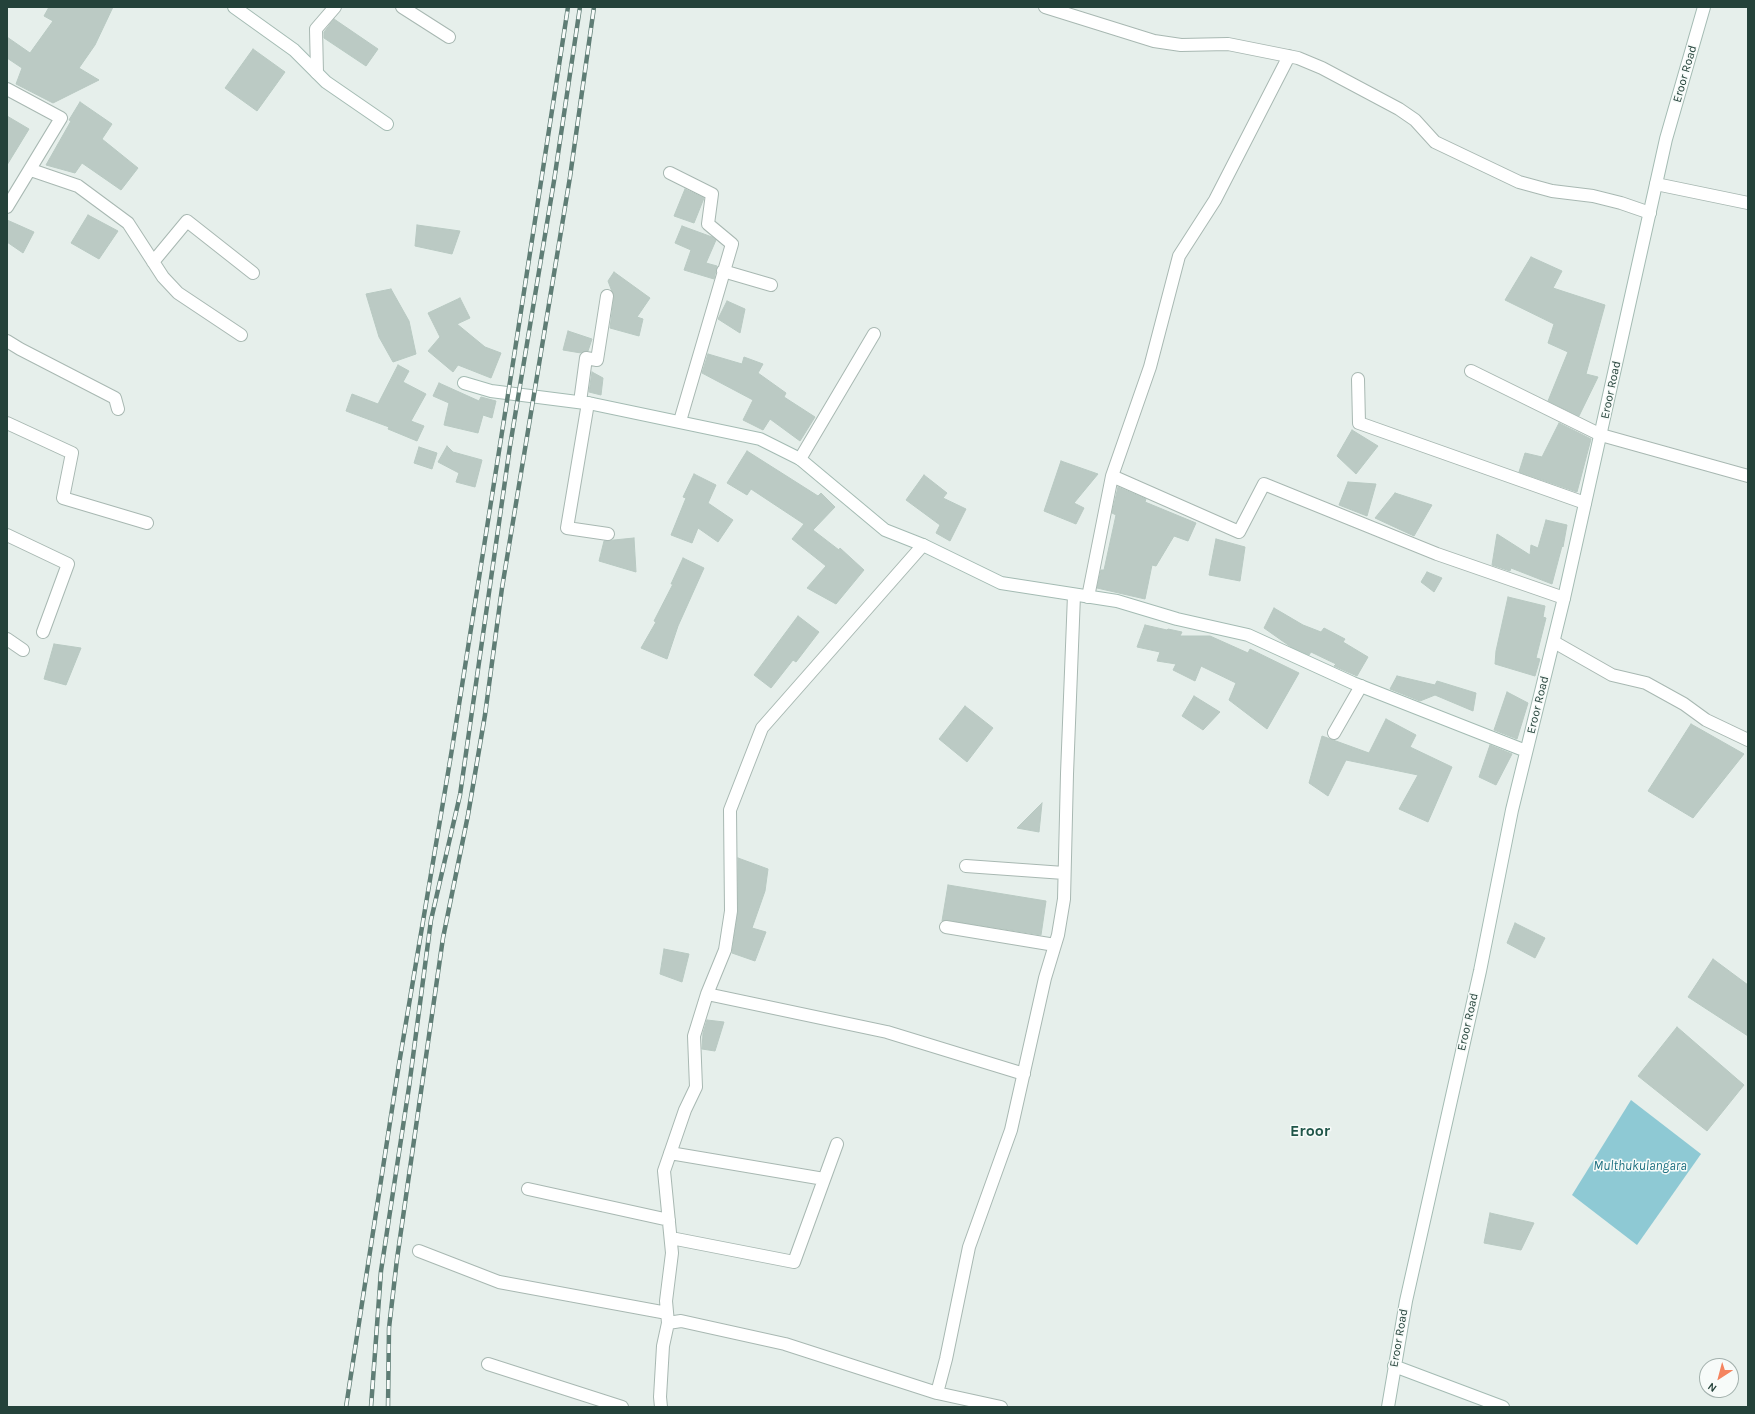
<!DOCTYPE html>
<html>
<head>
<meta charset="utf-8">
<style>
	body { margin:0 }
	#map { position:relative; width:1755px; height:1414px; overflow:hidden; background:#e6efeb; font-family:Karla,sans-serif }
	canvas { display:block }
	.frame { position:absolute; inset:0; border:8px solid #24423a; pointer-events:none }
	.north { position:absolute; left:1699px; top:1358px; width:40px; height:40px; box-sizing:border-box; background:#f7fbf9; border:1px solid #a3b1ad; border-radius:50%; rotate:216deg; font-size:11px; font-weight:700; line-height:16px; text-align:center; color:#24423a }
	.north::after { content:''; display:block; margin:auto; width:14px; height:18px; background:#f4845f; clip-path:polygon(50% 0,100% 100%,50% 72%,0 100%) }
</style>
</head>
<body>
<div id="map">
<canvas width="1755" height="1414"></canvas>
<div class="frame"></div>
<div class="north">N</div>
</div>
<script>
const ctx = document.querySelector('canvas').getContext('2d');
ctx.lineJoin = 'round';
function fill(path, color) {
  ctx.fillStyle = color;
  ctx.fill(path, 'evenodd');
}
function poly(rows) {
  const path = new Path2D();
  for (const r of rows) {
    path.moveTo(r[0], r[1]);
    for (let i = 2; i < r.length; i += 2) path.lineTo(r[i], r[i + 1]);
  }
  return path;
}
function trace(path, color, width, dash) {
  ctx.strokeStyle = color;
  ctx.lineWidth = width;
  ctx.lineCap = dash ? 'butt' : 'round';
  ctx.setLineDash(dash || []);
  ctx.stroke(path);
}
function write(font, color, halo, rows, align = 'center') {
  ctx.font = font + ' Karla,sans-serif';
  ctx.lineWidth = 3;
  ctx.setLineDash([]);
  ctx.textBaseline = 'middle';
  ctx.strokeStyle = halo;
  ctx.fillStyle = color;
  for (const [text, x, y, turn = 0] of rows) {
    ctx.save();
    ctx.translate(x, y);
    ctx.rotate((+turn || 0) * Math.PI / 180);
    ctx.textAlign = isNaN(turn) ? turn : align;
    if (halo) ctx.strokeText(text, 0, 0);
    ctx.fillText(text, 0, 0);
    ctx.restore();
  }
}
const water = poly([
	[1631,1100,1701,1154,1637,1245,1572,1195]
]);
const building = poly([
	[49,7,113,7,95,45,79,68,99,80,53,103,16,84,22,68,7,58,7,37,30,53,53,21,44,16,49,7],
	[334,19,378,49,366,66,324,38,324,32,334,19],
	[253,49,285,72,257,111,225,88,253,49],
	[80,102,112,124,102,139,138,168,121,190,82,163,75,173,46,165,71,121,69,120,80,102],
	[7,116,29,129,7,165,7,116],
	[685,189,704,198,694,223,674,216,685,189],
	[88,215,118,231,99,259,71,243,88,215],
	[7,220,34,232,23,253,7,242,7,220],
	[417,225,460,231,452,254,415,246,417,225],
	[682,226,712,237,716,240,706,263,717,266,714,279,684,270,691,250,675,243,682,226],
	[1531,257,1562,271,1553,288,1605,305,1586,374,1598,377,1579,416,1548,401,1568,352,1548,343,1554,324,1505,300,1531,257],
	[614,272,650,298,637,317,643,319,639,336,610,328,614,297,608,281,614,272],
	[391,289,409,321,416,354,393,362,379,337,366,294,391,289],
	[460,298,470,318,457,324,485,347,501,353,491,378,458,365,453,372,428,351,440,337,428,313,460,298],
	[727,301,745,309,740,333,718,319,727,301],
	[568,331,592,339,588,351,581,353,563,350,568,331],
	[708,354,742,364,744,357,763,364,758,373,786,393,784,397,815,417,800,441,770,419,763,430,743,420,753,400,702,373,708,354],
	[398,365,409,371,403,382,426,394,411,421,424,426,417,441,388,429,389,427,346,411,352,394,378,404,398,365],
	[592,372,603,378,601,395,589,392,592,372],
	[439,383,479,401,481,397,496,401,492,418,483,415,478,433,444,425,449,403,433,396,439,383],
	[1559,423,1591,439,1577,492,1519,472,1525,453,1542,457,1559,423],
	[1352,430,1378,446,1356,474,1337,456,1352,430],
	[447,446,453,452,482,460,475,487,456,482,459,473,438,462,447,446],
	[419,447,437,453,432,469,414,463,419,447],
	[747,451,818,496,821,493,835,507,813,530,839,550,840,548,864,570,836,604,807,588,826,566,792,539,804,524,751,489,747,495,727,483,747,451],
	[1061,461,1098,474,1074,503,1084,508,1076,524,1044,511,1061,461],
	[694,474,716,485,708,503,733,520,718,542,698,528,692,543,671,535,686,498,683,497,694,474],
	[924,475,947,493,943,498,966,509,950,541,936,533,940,525,906,500,924,475],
	[1348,482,1376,484,1367,516,1339,505,1348,482],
	[1118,487,1146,499,1145,502,1196,523,1188,541,1174,536,1156,566,1152,565,1145,599,1097,588,1101,570,1104,570,1116,515,1112,513,1118,487],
	[1395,493,1432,505,1414,536,1375,518,1395,493],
	[1546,520,1567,525,1563,547,1562,546,1552,584,1511,568,1510,571,1492,565,1497,534,1530,555,1531,545,1538,548,1546,520],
	[634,538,636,572,599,561,604,541,634,538],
	[1216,539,1245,547,1240,581,1209,575,1216,539],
	[683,558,704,568,678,626,667,659,641,648,656,622,654,621,673,584,671,584,683,558],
	[1427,572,1442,578,1434,592,1421,582,1427,572],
	[1508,597,1545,606,1543,617,1546,618,1536,658,1540,659,1535,676,1495,664,1496,651,1508,597],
	[1274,608,1303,625,1321,632,1324,628,1345,639,1343,642,1368,657,1357,676,1334,666,1336,664,1311,652,1309,655,1291,647,1264,628,1274,608],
	[798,616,819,632,796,662,793,660,771,688,754,675,798,616],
	[1145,625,1167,630,1168,629,1182,632,1180,636,1210,636,1248,653,1250,649,1299,673,1267,729,1229,700,1236,683,1201,666,1195,681,1173,670,1176,664,1157,661,1160,652,1137,647,1145,625],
	[54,644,81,648,66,685,44,679,54,644],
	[1397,676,1435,685,1437,681,1476,693,1473,711,1435,695,1420,701,1390,689,1397,676],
	[1507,692,1528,703,1517,739,1494,730,1507,692],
	[1194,696,1220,712,1203,730,1182,716,1194,696],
	[965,706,993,728,967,762,939,739,965,706],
	[1386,719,1416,735,1410,747,1452,767,1428,822,1399,809,1418,775,1346,760,1328,796,1309,783,1322,736,1369,753,1386,719],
	[1691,724,1744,754,1693,818,1648,791,1691,724],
	[1490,745,1512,754,1496,785,1479,777,1490,745],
	[1042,803,1039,832,1017,828,1042,803],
	[738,858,768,869,765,891,752,928,766,932,755,961,732,953,738,911,738,858],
	[948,885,1046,901,1041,935,947,920,942,921,948,885],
	[1515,923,1545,938,1535,958,1507,943,1515,923],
	[664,949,689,954,682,982,660,974,664,949],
	[1713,959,1748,985,1748,1036,1688,997,1713,959],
	[707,1020,724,1022,715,1051,702,1049,703,1033,707,1020],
	[1677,1027,1744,1085,1707,1131,1638,1076,1677,1027],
	[1490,1213,1534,1223,1521,1250,1484,1243,1490,1213]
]);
const street = poly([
	[402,7,449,37],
	[1045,7,1154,41,1181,45,1228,44,1298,58,1322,68,1399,109,1415,120,1435,142,1519,182,1552,191,1593,196,1621,203,1650,213],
	[317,73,316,29,335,7],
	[7,89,61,118,7,207],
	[31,170,78,186,128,223,163,277,178,293,241,335],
	[670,173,712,194,708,224,732,244,680,421],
	[1656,184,1748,203],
	[153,262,187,221,253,273],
	[723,271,771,285],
	[7,341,20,349,115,398,118,409],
	[1471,371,1601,435,1748,476],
	[1358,379,1359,423,1585,503],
	[580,402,586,358,597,360,607,296],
	[588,403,567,528,608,534],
	[7,423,72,453,63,498,147,523],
	[800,459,874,334],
	[1112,476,1150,367,1179,256,1215,200,1289,56],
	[7,535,68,564,43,632],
	[1088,597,1112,476,1239,532,1264,484,1437,554,1564,598],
	[7,639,23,650],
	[1554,642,1612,675,1646,683,1684,704,1706,720,1748,740],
	[1334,733,1361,686],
	[966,866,1064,873],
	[946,927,1055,945],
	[707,994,887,1032,1024,1074],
	[670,1153,824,1179],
	[528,1189,669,1220],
	[671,1238,794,1262,837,1144],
	[419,1251,499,1282,667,1313],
	[668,1323,666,1301,672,1253,664,1171,685,1110,696,1087,694,1036,707,994,725,950,731,911,730,810,762,728,923,545],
	[488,1364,622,1407],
	[937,1393,946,1359,969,1247,1011,1130,1045,978,1058,935,1064,899,1067,774,1074,595],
	[661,1407,660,1397,663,1346,668,1323,681,1321,785,1344,937,1393,1001,1407]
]);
const secondary = poly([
	[234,7,294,50,326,82,387,124],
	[464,383,491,391,593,404,760,439,800,459,885,530,923,545,1001,583,1117,601,1177,619,1248,635,1353,683,1526,751],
	[1394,1366,1503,1407],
	[1388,1407,1406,1301,1480,971,1512,810,1564,598,1666,139,1704,7]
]);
const rail = poly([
	[346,1407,399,1064,452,749,515,350,568,7],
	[371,1407,381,1271,409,1087,431,920,460,795,510,446,554,181,580,7],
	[388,1407,389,1328,397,1259,443,938,468,815,485,715,502,588,570,177,594,7]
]);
const streetNames = [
	["Eroor Road",1685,74,-74],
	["Eroor Road",1611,390,-78],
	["Eroor Road",1538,705,-76],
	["Eroor Road",1468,1022,-77],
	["Eroor Road",1399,1338,-80]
];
const waterNames = [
	["Multhukulangara",1640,1166]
];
const districtNames = [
	["Eroor",1310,1131]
];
fill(water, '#8ec9d4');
fill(building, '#bbcac4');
trace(building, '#b8c9c2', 1);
trace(street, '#a8b8b2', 14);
trace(secondary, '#a4bbb3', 14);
trace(street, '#fff', 12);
trace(secondary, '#fff', 12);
trace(rail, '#5f7d75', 4.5);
trace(rail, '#f7fbf9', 3, [9]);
write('12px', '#24423a', '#f7fbf9', streetNames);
write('italic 13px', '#1c6f80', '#f7fbf9', waterNames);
write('bold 16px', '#1f5548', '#f7fbf9', districtNames);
</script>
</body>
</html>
